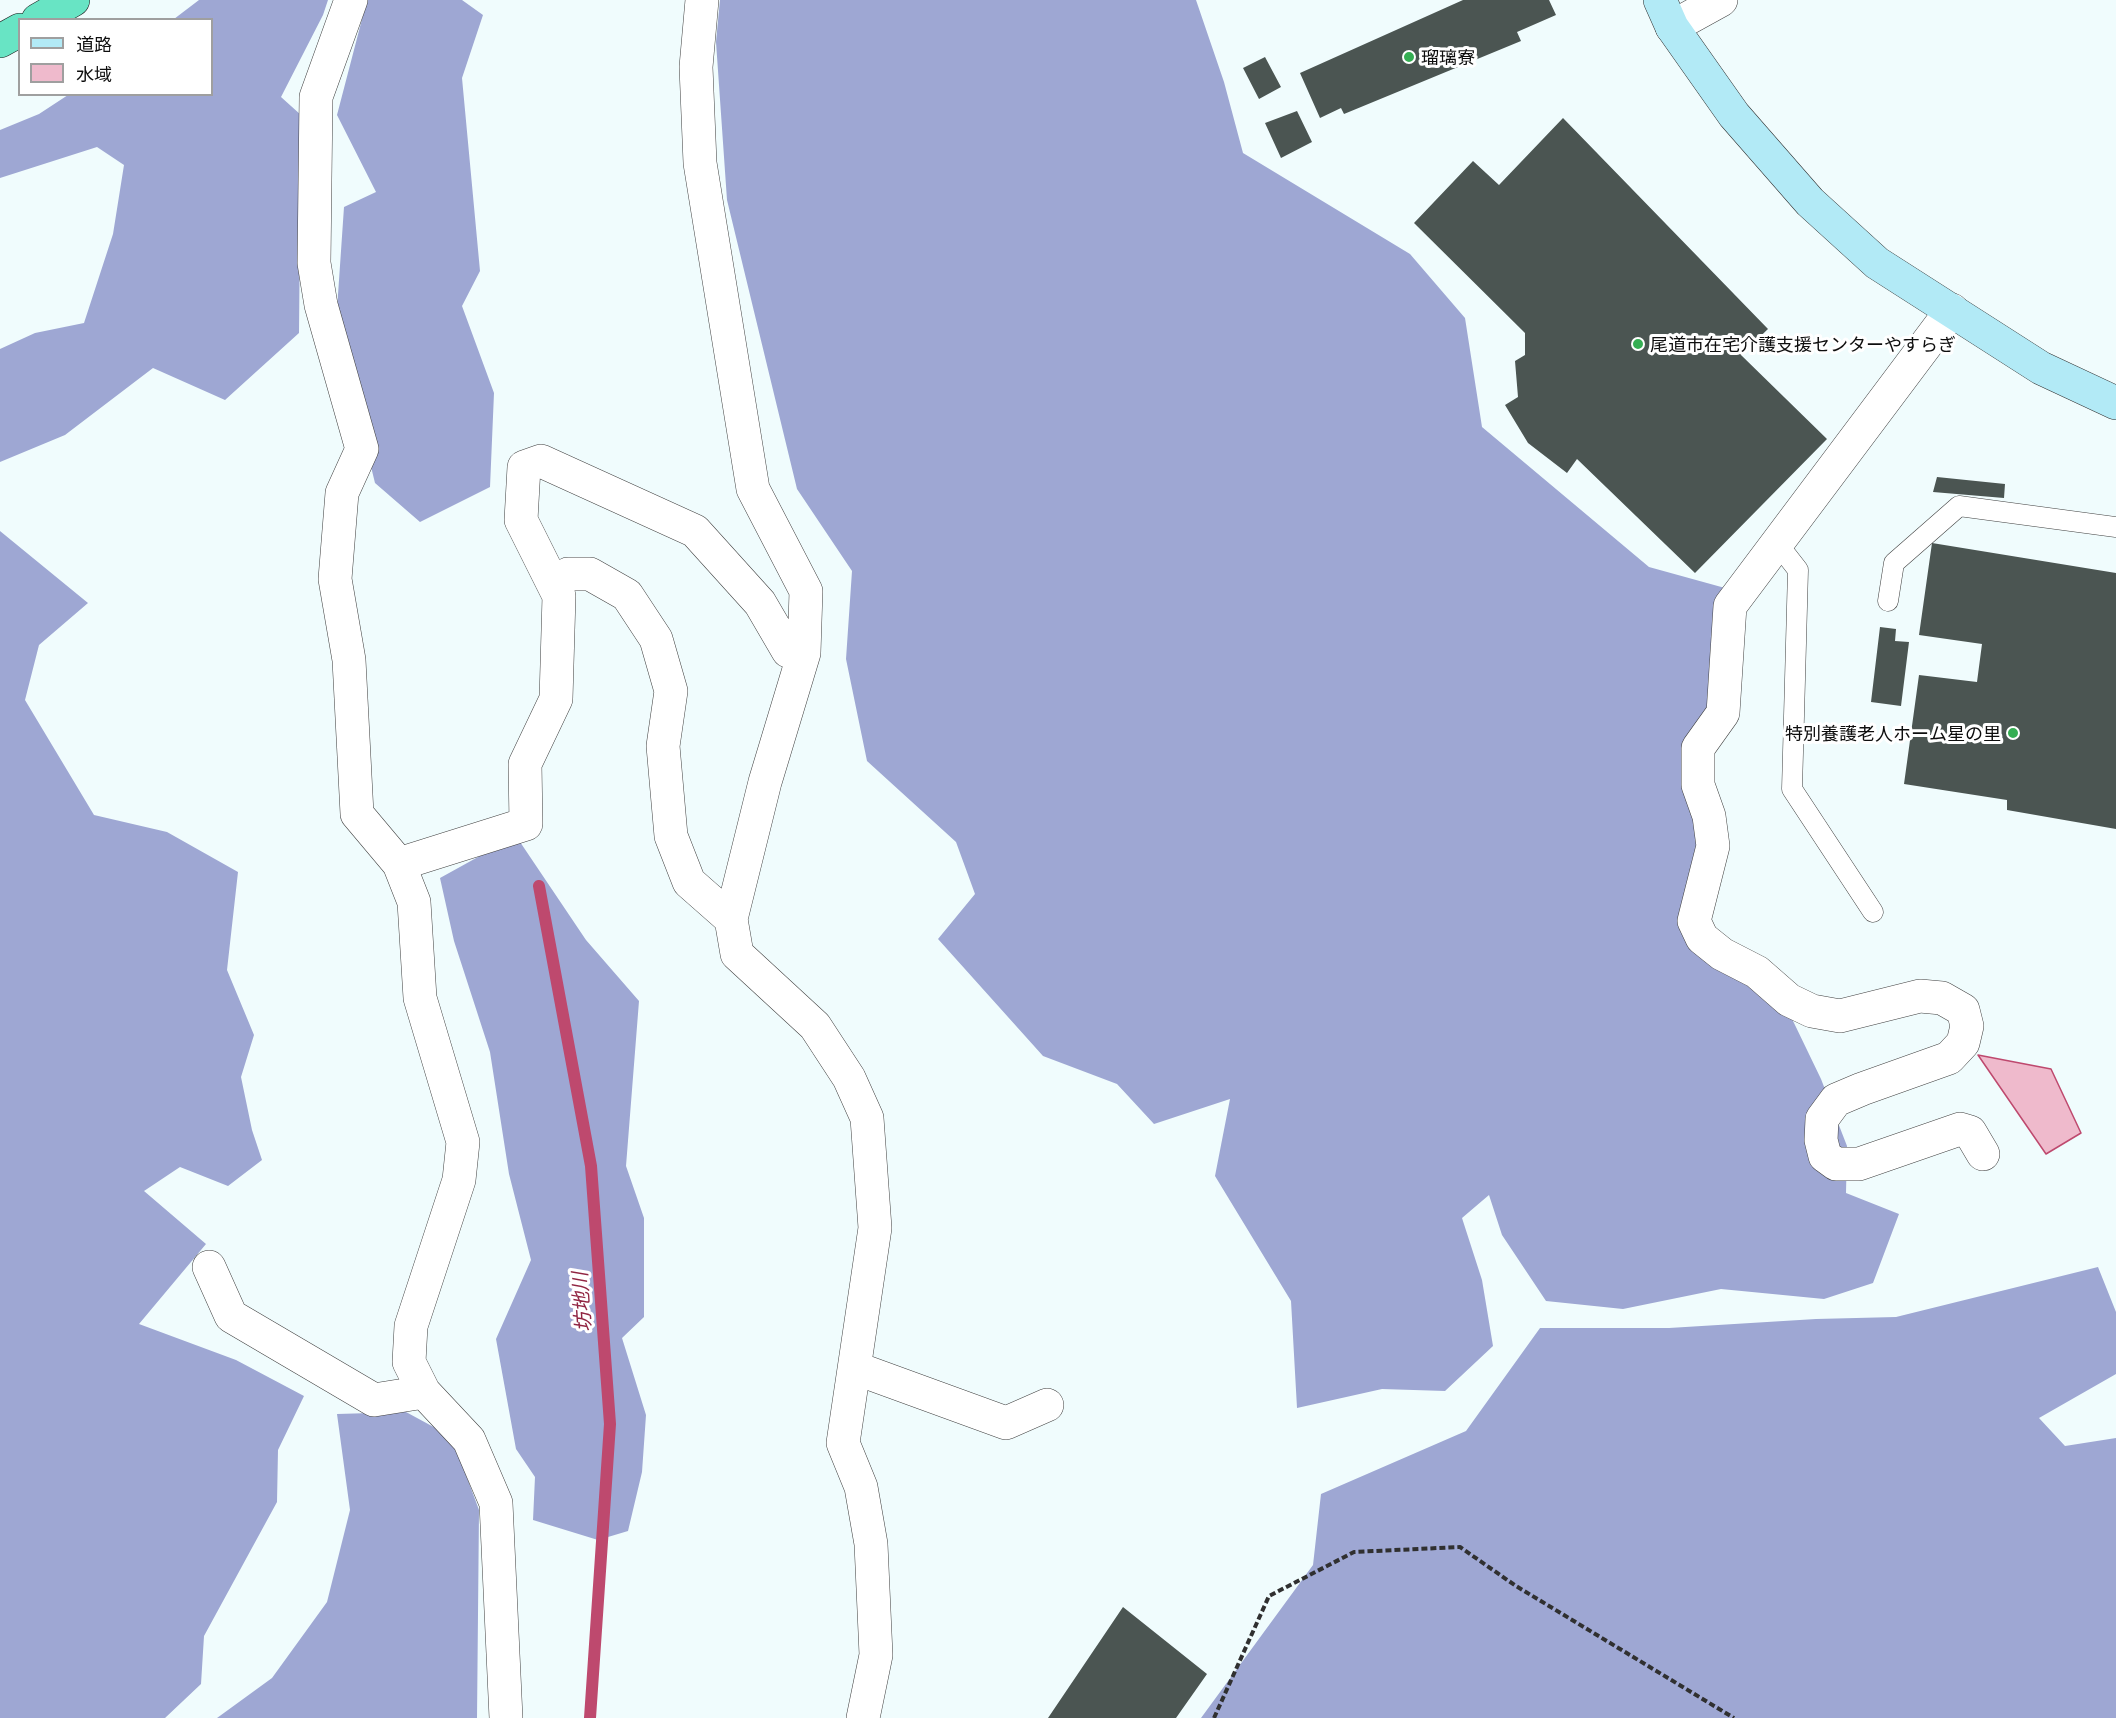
<!DOCTYPE html>
<html>
<head>
<meta charset="utf-8">
<style>
	body { margin:0 }
	#map { position:relative; width:2116px; height:1718px; overflow:hidden; background:#f0fcfd; font-family:Georgia,"Noto Sans JP",serif }
	canvas { display:block }
	.legend { position:absolute; left:18px; top:18px; width:195px; height:78px; box-sizing:border-box; background:#fff; border:2px solid #9f9f9f; margin:0; padding:8px 10px; list-style:none; font-size:18px; color:#0e0e0e }
	.legend li { display:flex; align-items:center; gap:12px; height:30px }
	.legend b { width:30px; border:2px solid #9f9f9f }
</style>
</head>
<body>
<div id="map">
<canvas width="2116" height="1718"></canvas>
<ul class="legend">
<li><b style="height:8px;background:#b2eaf6"></b>道路</li>
<li><b style="height:16px;background:#efbacc"></b>水域</li>
</ul>
</div>
<script>
const ctx = document.querySelector('canvas').getContext('2d');
ctx.lineJoin = 'round';
function fill(path, color) {
  ctx.fillStyle = color;
  ctx.fill(path, 'evenodd');
}
function poly(rows) {
  const path = new Path2D();
  for (const r of rows) {
    path.moveTo(r[0], r[1]);
    for (let i = 2; i < r.length; i += 2) path.lineTo(r[i], r[i + 1]);
  }
  return path;
}
function trace(path, color, width, dash) {
  ctx.strokeStyle = color;
  ctx.lineWidth = width;
  ctx.lineCap = dash ? 'butt' : 'round';
  ctx.setLineDash(dash || []);
  ctx.stroke(path);
}
function write(font, color, halo, rows, align = 'center') {
  ctx.font = font + ' Georgia,"Noto Sans JP",serif';
  ctx.lineWidth = 6;
  ctx.setLineDash([]);
  ctx.textBaseline = 'middle';
  ctx.strokeStyle = halo;
  ctx.fillStyle = color;
  for (const [text, x, y, turn = 0] of rows) {
    ctx.save();
    ctx.translate(x, y);
    ctx.rotate((+turn || 0) * Math.PI / 180);
    ctx.textAlign = isNaN(turn) ? turn : align;
    if (halo) ctx.strokeText(text, 0, 0);
    ctx.fillText(text, 0, 0);
    ctx.restore();
  }
}
const forest = poly([
	[199,0,328,0,323,15,281,97,301,115,299,333,225,400,153,368,65,435,0,462,0,349,35,333,84,323,113,234,124,165,97,147,0,178,0,130,39,114,68,95,212,94,212,20,174,19],
	[367,0,462,0,483,15,462,78,480,271,462,306,494,393,490,487,420,522,375,483,336,324,344,207,376,192,337,115],
	[720,0,1196,0,1224,82,1243,153,1410,254,1465,318,1482,427,1649,567,1725,588,1704,816,1698,917,1781,996,1821,1079,1847,1146,1846,1193,1899,1214,1873,1283,1824,1299,1721,1289,1623,1309,1546,1301,1502,1235,1489,1195,1462,1218,1482,1280,1493,1346,1445,1391,1382,1389,1297,1408,1291,1301,1215,1176,1230,1099,1154,1124,1117,1084,1043,1056,938,939,975,894,956,842,867,761,846,659,852,571,797,489,727,200,716,42],
	[0,531,88,603,39,645,25,700,94,815,167,832,238,872,227,970,254,1035,241,1077,252,1130,262,1160,228,1186,180,1167,144,1191,206,1244,139,1324,236,1360,304,1396,278,1450,277,1502,204,1636,201,1684,165,1718,0,1718],
	[516,836,586,940,639,1001,626,1166,644,1218,644,1317,622,1338,646,1415,642,1472,628,1531,598,1540,533,1520,535,1477,516,1449,496,1339,531,1260,509,1174,490,1052,454,941,440,878],
	[2098,1267,2116,1312,2116,1374,2039,1418,2065,1446,2116,1438,2116,1718,1201,1718,1313,1565,1321,1494,1466,1431,1540,1328,1669,1328,1816,1319,1896,1317],
	[406,1412,452,1437,479,1510,477,1718,217,1718,272,1678,327,1602,350,1510,337,1414]
]);
const water = poly([
	[1978,1055,2051,1069,2081,1133,2046,1154,1978,1055]
]);
const stream = poly([
	[539,886,591,1166,610,1424,590,1718]
]);
const building = poly([
	[1463,0,1549,0,1556,15,1517,32,1521,41,1344,114,1341,108,1320,118,1300,73],
	[1265,57,1281,87,1259,99,1243,68],
	[1297,111,1312,142,1281,158,1265,123],
	[1563,118,1768,329,1741,355,1827,439,1695,573,1577,459,1567,473,1528,443,1505,405,1518,397,1515,361,1525,355,1525,333,1414,223,1473,161,1499,185],
	[1937,477,2005,484,2004,498,1933,492],
	[1932,543,2116,573,2116,829,2007,810,2007,800,1904,784,1919,675,1977,682,1982,644,1919,635],
	[1880,627,1896,629,1895,641,1909,642,1901,706,1871,702],
	[1123,1607,1207,1674,1176,1718,1048,1718]
]);
const path = poly([
	[1214,1718,1269,1596,1354,1552,1460,1547,1516,1586,1734,1718]
]);
const lane = poly([
	[1777,543,1798,570,1792,789,1873,912],
	[1888,601,1894,563,1959,506,2116,527]
]);
const street = poly([
	[351,0,316,97,314,263,321,305,362,449,342,493,335,579,349,660,357,814,399,864,414,902,420,998,463,1142,459,1180,411,1326,409,1362,424,1392,469,1440,496,1503,506,1718],
	[702,0,696,67,700,163,753,489,806,591,804,653,765,782,731,919,737,954,815,1026,849,1078,867,1118,875,1228,843,1443,861,1487,871,1544,876,1655,863,1718],
	[1672,27,1721,0],
	[1952,310,1730,606,1723,713,1698,748,1698,785,1709,816,1713,846,1694,921,1702,938,1722,954,1757,972,1789,1000,1812,1011,1840,1016,1920,996,1942,998,1963,1010,1967,1026,1963,1043,1949,1058,1862,1089,1836,1100,1822,1119,1821,1140,1825,1156,1836,1164,1859,1164,1960,1129,1970,1132,1983,1154],
	[553,583,568,574,590,574,627,595,656,639,671,691,663,746,671,836,689,882,731,919],
	[399,864,526,824,525,764,556,699,559,596,521,520,524,467,541,461,695,531,760,603,788,651,804,653],
	[209,1267,231,1316,374,1400,424,1392],
	[855,1368,1006,1423,1047,1405]
]);
const secondary = poly([
	[1660,0,1672,27,1734,115,1810,202,1877,263,2041,368,2116,403]
]);
const highway = poly([
	[38,20,73,0],
	[0,41,20,30]
]);
const markers = [
	[1409,57,6,"#35ae53"],
	[1638,344,6,"#35ae53"],
	[2013,733,6,"#35ae53"]
];
const poiNames = [
	["瑠璃寮",1421,57],
	["尾道市在宅介護支援センターやすらぎ",1650,344],
	["特別養護老人ホーム星の里",2001,733,"right"]
];
const waterNames = [
	["坊地川",581,1302,-94]
];
fill(forest, '#9ea7d3');
fill(water, '#efbacc');
trace(water, '#be496e', 1.5);
trace(stream, '#be496e', 12);
fill(building, '#4b5552');
trace(lane, '#414141', 21);
trace(street, '#414141', 34);
trace(secondary, '#303030', 34);
trace(highway, '#1f1f1f', 34);
trace(path, '#303030', 4, [6, 3]);
trace(lane, '#fff', 20);
trace(street, '#fff', 33);
trace(secondary, '#b2eaf6', 33);
trace(highway, '#68e4c4', 33);
for (const [x, y, r, color] of markers) {
  const dot = new Path2D();
  dot.arc(x, y, r, 0, 2 * Math.PI);
  ctx.fillStyle = color;
  ctx.fill(dot);
  trace(dot, '#fff', 2);
}
write('18px', '#0e0e0e', '#fff', poiNames, 'left');
write('italic 20px', '#912542', '#fff', waterNames);
</script>
</body>
</html>
